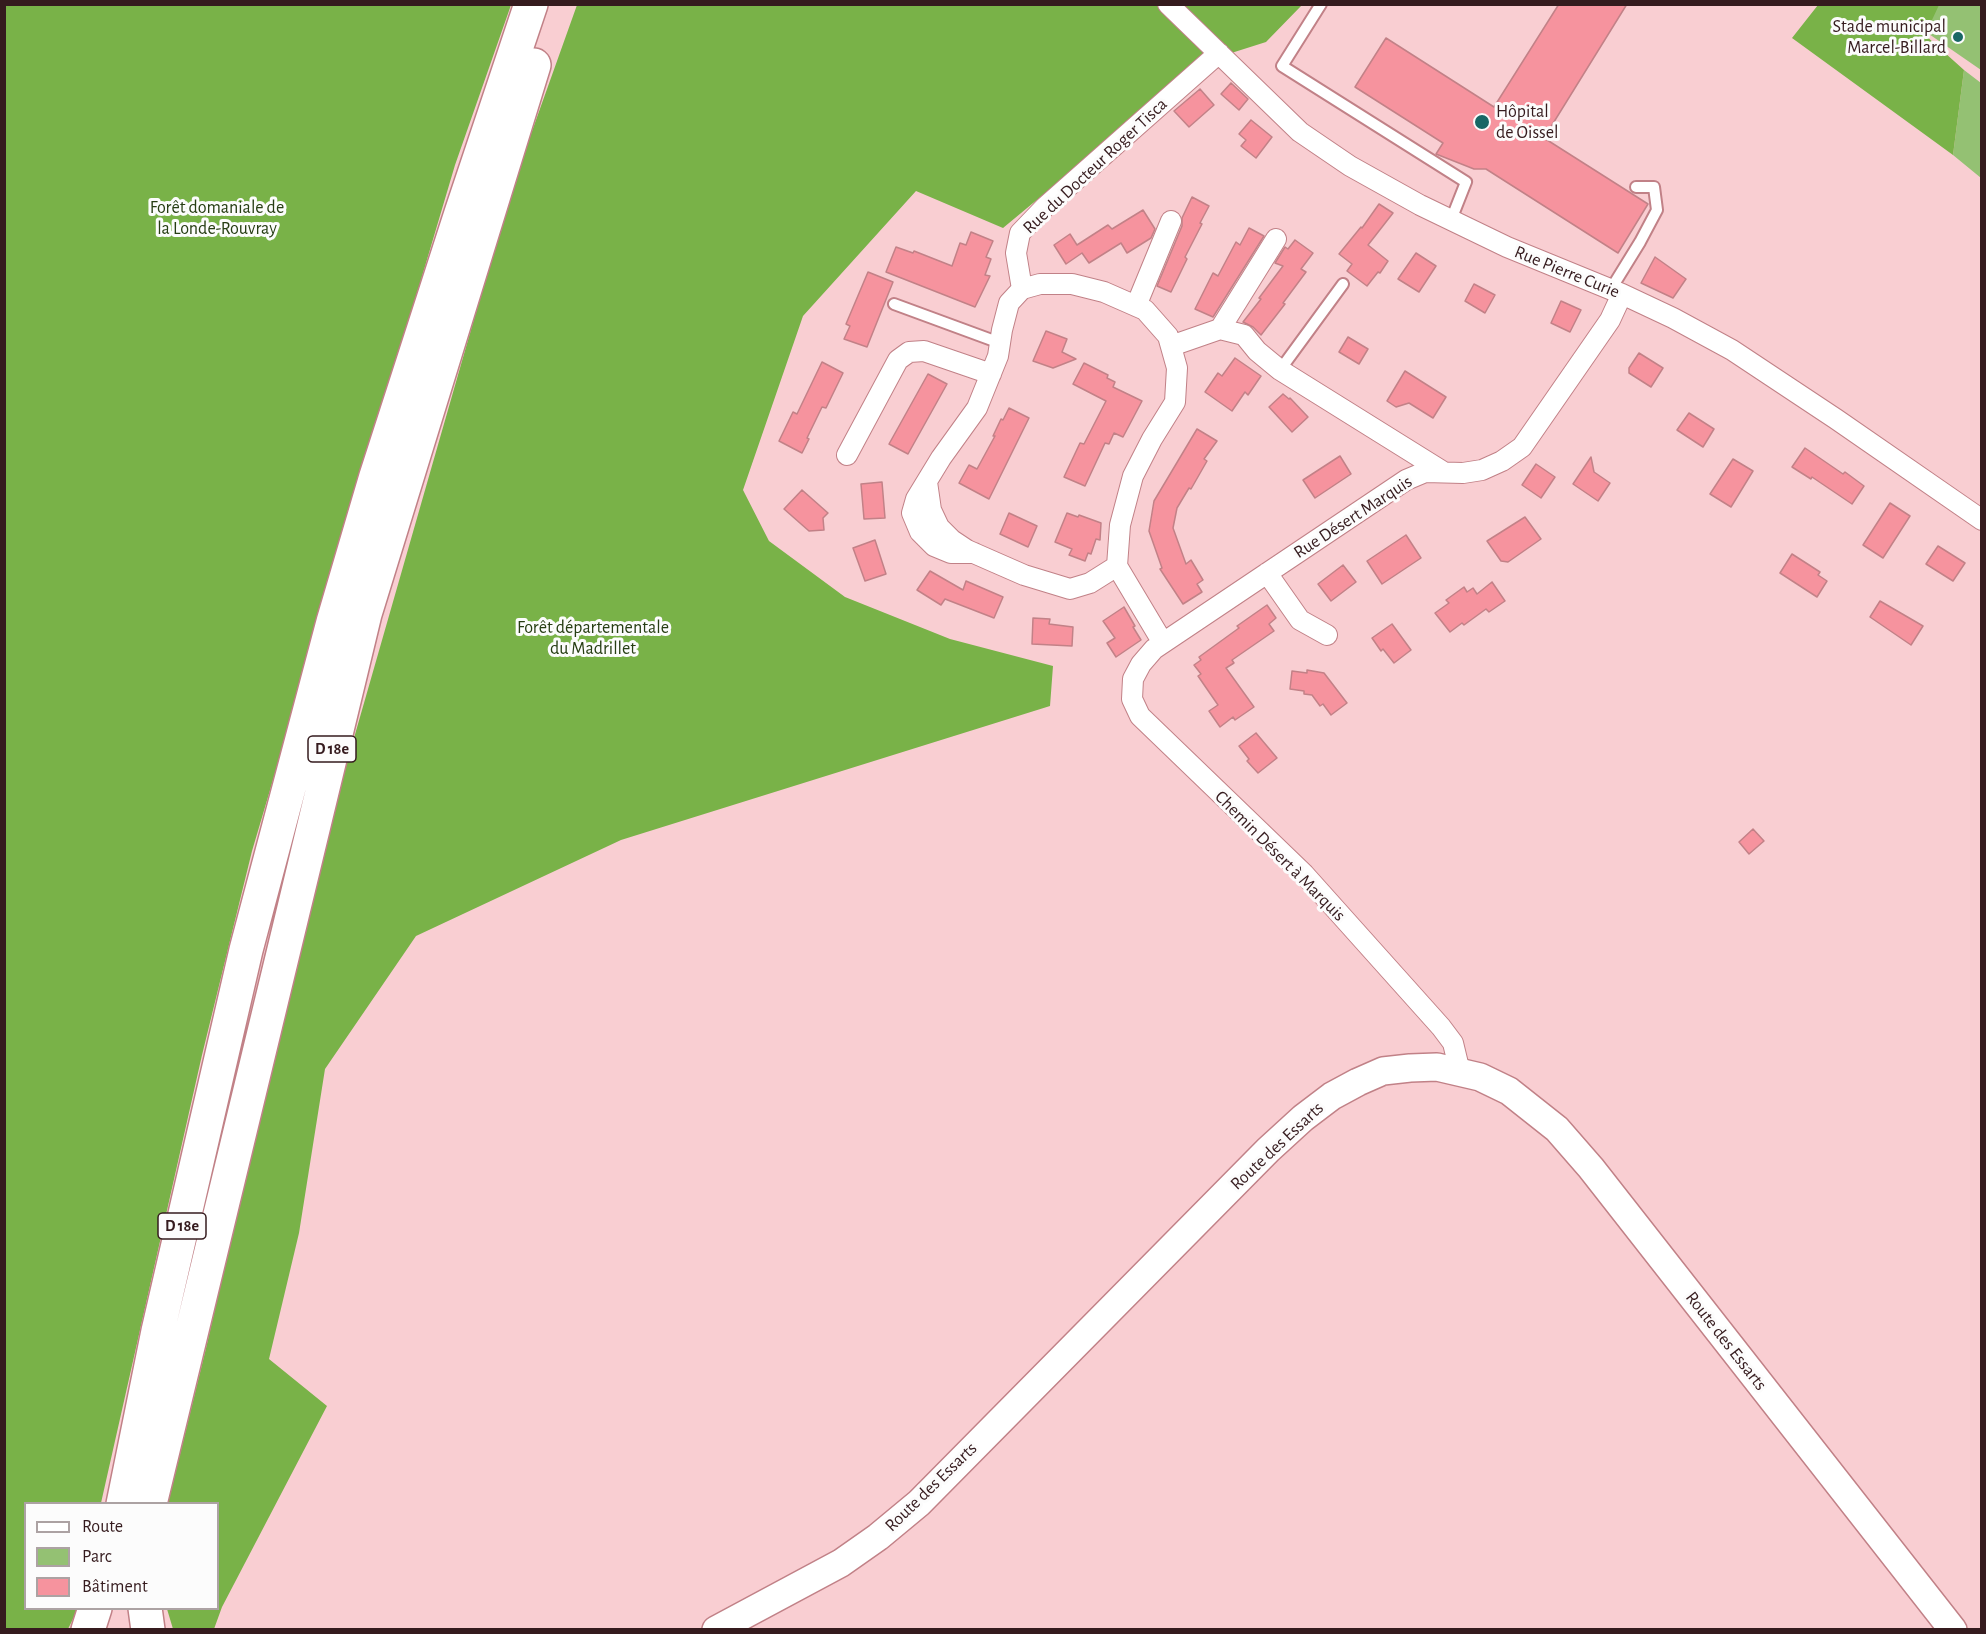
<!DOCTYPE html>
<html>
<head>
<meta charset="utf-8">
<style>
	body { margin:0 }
	#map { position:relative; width:1986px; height:1634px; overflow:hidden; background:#f9ced2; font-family:"Alegreya Sans",sans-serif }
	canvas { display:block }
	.frame { position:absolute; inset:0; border:6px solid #351b1e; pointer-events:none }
	.legend { position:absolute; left:24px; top:1502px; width:195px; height:108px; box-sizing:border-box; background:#fcfcfc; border:2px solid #aca2a3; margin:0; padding:8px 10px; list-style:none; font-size:18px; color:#351b1e }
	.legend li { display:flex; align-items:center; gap:12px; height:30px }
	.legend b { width:30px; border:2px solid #aca2a3 }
</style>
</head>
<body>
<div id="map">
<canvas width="1986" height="1634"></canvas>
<div class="frame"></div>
<ul class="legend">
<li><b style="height:8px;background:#fff"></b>Route</li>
<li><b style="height:16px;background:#94c173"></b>Parc</li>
<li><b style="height:16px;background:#f6939e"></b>Bâtiment</li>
</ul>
</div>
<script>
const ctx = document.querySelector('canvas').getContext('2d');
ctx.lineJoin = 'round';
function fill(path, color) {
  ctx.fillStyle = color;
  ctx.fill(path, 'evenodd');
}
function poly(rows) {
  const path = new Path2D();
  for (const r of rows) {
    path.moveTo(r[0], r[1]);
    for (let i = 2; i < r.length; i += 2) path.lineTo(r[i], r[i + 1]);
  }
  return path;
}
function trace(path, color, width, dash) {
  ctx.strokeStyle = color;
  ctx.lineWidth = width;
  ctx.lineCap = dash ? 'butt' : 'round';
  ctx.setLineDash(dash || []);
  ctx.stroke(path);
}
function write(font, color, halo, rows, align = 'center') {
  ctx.font = font + ' "Alegreya Sans",sans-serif';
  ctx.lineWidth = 6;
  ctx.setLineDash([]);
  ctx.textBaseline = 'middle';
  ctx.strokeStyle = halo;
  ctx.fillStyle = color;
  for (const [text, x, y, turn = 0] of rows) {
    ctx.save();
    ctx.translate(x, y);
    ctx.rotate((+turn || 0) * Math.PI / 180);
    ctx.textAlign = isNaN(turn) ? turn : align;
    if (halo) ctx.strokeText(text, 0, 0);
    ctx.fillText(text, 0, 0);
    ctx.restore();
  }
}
const green = poly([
	[1887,5,1981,5,1981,70],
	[1964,70,1981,83,1981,178,1953,155]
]);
const forest = poly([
	[5,5,511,5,455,165,252,851,202,1055,101,1503,26,1504,26,1608,78,1609,68,1629,5,1630],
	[577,5,1302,5,1266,42,1203,62,1003,228,916,191,803,316,743,490,769,541,845,597,950,639,1053,666,1050,706,621,840,416,936,325,1069,299,1233,269,1359,327,1406,222,1607,214,1629,173,1629,167,1609,218,1608,218,1504,168,1503,206,1348,313,881,511,190],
	[1818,5,1939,5,1925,35,1964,70,1953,155,1792,38]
]);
const building = poly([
	[1559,4,1627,4,1544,138,1648,204,1618,253,1486,169,1474,169,1436,154,1443,143,1355,87,1386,38,1494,107,1559,4],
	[1231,83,1248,99,1239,110,1221,94,1231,83],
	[1200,89,1214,105,1189,127,1174,111,1200,89],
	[1251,120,1272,137,1256,158,1241,146,1246,140,1239,134,1251,120],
	[1192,197,1209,206,1200,223,1202,224,1185,257,1187,259,1171,292,1157,286,1182,226,1182,218,1192,197],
	[1379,204,1393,213,1368,245,1388,261,1380,273,1378,272,1367,286,1347,271,1352,264,1339,254,1361,227,1362,228,1379,204],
	[1143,210,1155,229,1151,238,1127,253,1121,243,1089,263,1082,253,1066,264,1054,245,1070,234,1077,245,1108,225,1112,229,1143,210],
	[1249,228,1264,236,1213,317,1195,309,1213,273,1218,276,1236,242,1240,245,1249,228],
	[971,232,993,241,986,257,991,259,985,275,990,276,975,307,886,272,896,247,913,253,914,251,952,266,960,243,966,245,971,232],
	[1295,240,1313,253,1301,269,1306,272,1283,303,1285,304,1261,335,1253,327,1243,322,1261,299,1259,298,1283,266,1275,263,1285,247,1288,249,1295,240],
	[1416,253,1436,266,1419,292,1398,279,1416,253],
	[1655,257,1686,279,1673,298,1641,283,1655,257],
	[868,272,893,282,867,347,844,339,850,326,846,324,868,272],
	[1474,284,1495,295,1485,313,1465,301,1474,284],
	[1561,301,1581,310,1570,332,1551,323,1561,301],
	[1046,331,1067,339,1062,352,1076,359,1053,368,1033,361,1046,331],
	[1348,337,1368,349,1359,364,1339,352,1348,337],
	[1639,353,1663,368,1651,387,1629,373,1629,368,1639,353],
	[1235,358,1261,376,1248,395,1245,392,1232,411,1205,392,1218,373,1222,376,1235,358],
	[822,362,843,373,826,408,822,407,807,438,809,439,802,453,779,441,793,412,797,414,822,362],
	[1084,363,1108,375,1107,378,1115,382,1113,387,1142,401,1123,437,1114,433,1109,444,1105,443,1085,486,1064,477,1080,443,1084,444,1106,401,1073,384,1084,363],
	[1405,371,1446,397,1433,418,1409,403,1396,407,1387,401,1405,371],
	[928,374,947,384,908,454,889,444,928,374],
	[1283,394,1289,399,1290,398,1308,417,1292,432,1269,407,1283,394],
	[1009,408,1029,418,989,499,959,483,969,465,977,469,995,436,993,436,1001,419,1003,420,1009,408],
	[1689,413,1714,429,1703,447,1677,430,1689,413],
	[1197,429,1217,441,1204,459,1207,461,1191,489,1189,488,1177,508,1173,528,1186,564,1191,560,1203,580,1197,584,1202,592,1183,604,1160,569,1162,568,1149,531,1154,501,1197,429],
	[1805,448,1843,474,1845,472,1864,486,1852,504,1812,477,1811,479,1792,467,1805,448],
	[1340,456,1351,474,1315,498,1303,480,1340,456],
	[1591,457,1594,472,1610,483,1598,501,1573,484,1591,457],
	[1733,459,1753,471,1731,507,1710,494,1733,459],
	[1536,464,1555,477,1541,498,1522,485,1536,464],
	[882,482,885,518,864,519,861,484,882,482],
	[802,490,828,513,823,518,824,530,809,531,784,509,802,490],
	[1890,503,1910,516,1883,558,1863,545,1890,503],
	[1009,513,1037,526,1028,547,1000,534,1009,513],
	[1067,513,1078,517,1079,515,1101,523,1100,540,1096,539,1091,554,1088,553,1085,561,1069,555,1072,549,1055,542,1067,513],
	[1525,517,1541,539,1508,562,1501,561,1487,541,1525,517],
	[1406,535,1421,558,1382,584,1367,561,1406,535],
	[875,540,886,574,865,581,853,548,875,540],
	[1938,546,1965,563,1953,581,1926,564,1938,546],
	[1792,554,1820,572,1818,575,1827,581,1817,597,1780,573,1792,554],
	[1343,565,1356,582,1331,601,1318,584,1343,565],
	[930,571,963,590,966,581,1003,597,994,618,945,599,941,605,917,590,930,571],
	[1492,582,1505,601,1489,612,1486,609,1464,625,1462,623,1450,632,1435,613,1449,603,1446,600,1464,587,1467,592,1473,588,1477,594,1492,582],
	[1880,601,1923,626,1911,645,1870,617,1880,601],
	[1267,605,1276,618,1269,624,1274,631,1232,660,1234,663,1226,668,1254,707,1235,720,1233,717,1220,727,1209,711,1218,705,1198,676,1201,674,1194,665,1201,660,1199,657,1239,628,1237,626,1267,605],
	[1124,607,1135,626,1133,627,1141,640,1116,657,1107,643,1115,638,1103,621,1124,607],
	[1033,618,1050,619,1049,624,1073,627,1072,646,1032,644,1033,618],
	[1392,624,1411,650,1394,663,1383,649,1381,651,1372,638,1392,624],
	[1307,670,1324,673,1347,703,1331,715,1323,704,1320,706,1312,695,1304,694,1304,691,1290,689,1292,671,1307,673,1307,670],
	[1256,733,1277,758,1258,773,1247,761,1249,759,1239,746,1256,733],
	[1753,829,1764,841,1749,854,1739,842,1753,829]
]);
const service = poly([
	[1321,4,1282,66,1466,182,1451,220],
	[1611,289,1640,242,1657,210,1654,187,1636,187],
	[894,304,1000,343],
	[1280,370,1343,284]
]);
const minor = poly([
	[1168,4,1300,132,1350,166,1420,205,1507,247,1622,294,1673,318,1732,350,1836,419,1982,520],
	[1022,289,1040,284,1072,284,1104,292,1145,310,1168,336,1177,368,1175,402,1152,439,1133,476,1120,525,1117,566,1163,643],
	[1022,289,1016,253,1020,233,1045,207,1219,53],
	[1136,306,1171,221],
	[1220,329,1244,335,1257,351,1280,370,1442,471],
	[1171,346,1220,329,1276,239],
	[847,455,898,360,909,352,924,351,991,374],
	[927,482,931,510,939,527,952,540,967,550,992,561,1024,575,1070,589,1090,583,1117,566],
	[974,553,951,553,934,546,920,532,912,513,916,499,941,458,977,408,998,356,1002,330,1009,303,1022,289],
	[1267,573,1300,620,1327,635],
	[1460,1072,1453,1043,1441,1027,1304,874,1140,716,1132,699,1133,679,1141,664,1154,649,1406,480,1425,472,1463,473,1482,470,1502,461,1522,447,1610,320,1622,294]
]);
const secondary = poly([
	[716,1630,841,1563,878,1537,919,1503,1268,1150,1303,1118,1332,1096,1358,1082,1383,1071,1410,1068,1437,1067,1480,1077,1509,1091,1557,1129,1591,1168,1953,1630]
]);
const trunk = poly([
	[123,1504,158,1331,246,950,333,622,376,476,461,213,531,4],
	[150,1504,365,614,534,65],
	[145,1608,148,1630],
	[88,1630,95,1608]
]);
const markers = [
	[1958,37,6,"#196765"],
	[1482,122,8,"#196765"]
];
const shields = [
	[332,749,48],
	[182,1226,48]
];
const shieldNames = [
	["D 18e",332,749],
	["D 18e",182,1226]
];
const poiNames = [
	["Stade municipal",1946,27],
	["Marcel-Billard",1946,48],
	["Hôpital",1496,112,"left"],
	["de Oissel",1496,133,"left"]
];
const streetNames = [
	["Rue du Docteur Roger Tisca",1095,166,-43],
	["Rue Pierre Curie",1567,272,22],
	["Rue Désert Marquis",1353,517,-33],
	["Chemin Désert à Marquis",1280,856,45],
	["Route des Essarts",1277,1146,-43],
	["Route des Essarts",1726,1341,52],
	["Route des Essarts",931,1487,-44]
];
const parkNames = [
	["Forêt domaniale de",217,208],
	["la Londe-Rouvray",217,229],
	["Forêt départementale",593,628],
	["du Madrillet",593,649]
];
fill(green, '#94c173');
fill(forest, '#79b248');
fill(building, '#f6939e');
trace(building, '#c28187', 1.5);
trace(service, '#c18187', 14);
trace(minor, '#c18187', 22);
trace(secondary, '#c18187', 30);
trace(trunk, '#c18187', 36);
trace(service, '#fff', 10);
trace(minor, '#fff', 20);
trace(secondary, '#fff', 27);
trace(trunk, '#fff', 33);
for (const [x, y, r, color] of markers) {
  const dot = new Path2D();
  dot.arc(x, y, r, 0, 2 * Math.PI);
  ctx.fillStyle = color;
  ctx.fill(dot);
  trace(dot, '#fcfcfc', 2);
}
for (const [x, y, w] of shields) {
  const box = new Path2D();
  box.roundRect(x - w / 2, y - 13, w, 26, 4.5);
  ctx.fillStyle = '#fcfcfc';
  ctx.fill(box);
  trace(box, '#351b1e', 1.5);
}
write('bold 16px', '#351b1e', null, shieldNames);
write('18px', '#351b1e', '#fcfcfc', poiNames, 'right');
write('18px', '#351b1e', '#fcfcfc', streetNames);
write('18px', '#263d13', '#fcfcfc', parkNames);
</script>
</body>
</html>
